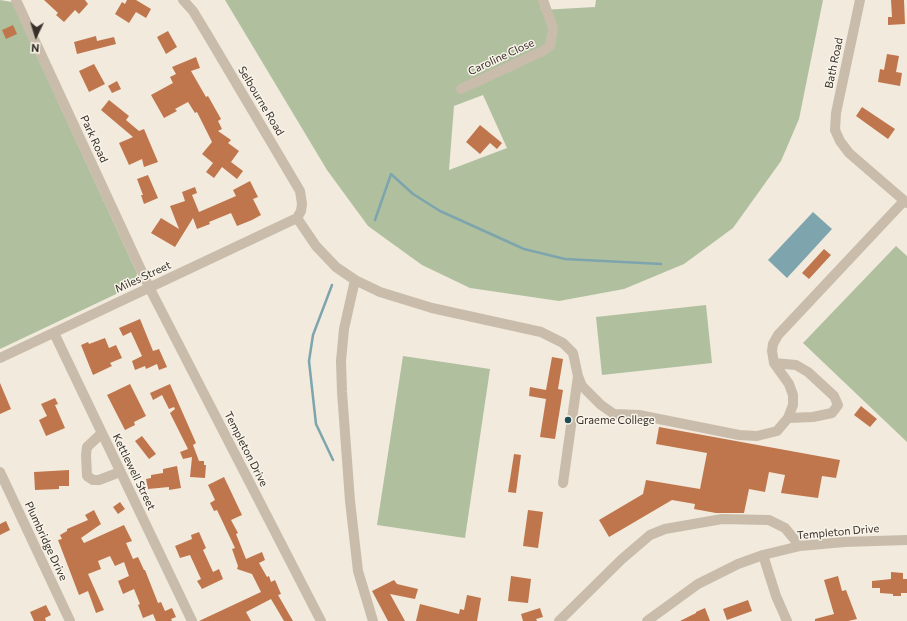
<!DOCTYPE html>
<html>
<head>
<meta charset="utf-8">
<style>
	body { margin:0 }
	#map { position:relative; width:907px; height:621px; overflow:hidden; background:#f1eadd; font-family:Commissioner,sans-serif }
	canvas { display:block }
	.north { position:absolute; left:16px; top:16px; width:40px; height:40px; -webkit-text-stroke:3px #f9f4ea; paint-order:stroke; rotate:184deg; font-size:11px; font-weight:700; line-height:16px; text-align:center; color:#372f29 }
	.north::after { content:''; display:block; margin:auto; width:14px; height:18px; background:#372f29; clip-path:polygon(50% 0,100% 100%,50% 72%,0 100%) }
</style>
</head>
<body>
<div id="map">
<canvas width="907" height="621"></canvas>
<div class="north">N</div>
</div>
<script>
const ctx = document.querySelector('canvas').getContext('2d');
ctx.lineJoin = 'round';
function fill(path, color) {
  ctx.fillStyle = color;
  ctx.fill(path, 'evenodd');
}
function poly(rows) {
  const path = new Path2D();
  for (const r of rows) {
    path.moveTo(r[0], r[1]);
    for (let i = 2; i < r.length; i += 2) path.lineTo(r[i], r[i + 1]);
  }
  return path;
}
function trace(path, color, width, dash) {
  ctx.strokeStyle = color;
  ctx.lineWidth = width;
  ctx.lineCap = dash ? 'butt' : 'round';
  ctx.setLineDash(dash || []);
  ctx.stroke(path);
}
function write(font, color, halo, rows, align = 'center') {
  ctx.font = font + ' Commissioner,sans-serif';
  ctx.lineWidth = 3;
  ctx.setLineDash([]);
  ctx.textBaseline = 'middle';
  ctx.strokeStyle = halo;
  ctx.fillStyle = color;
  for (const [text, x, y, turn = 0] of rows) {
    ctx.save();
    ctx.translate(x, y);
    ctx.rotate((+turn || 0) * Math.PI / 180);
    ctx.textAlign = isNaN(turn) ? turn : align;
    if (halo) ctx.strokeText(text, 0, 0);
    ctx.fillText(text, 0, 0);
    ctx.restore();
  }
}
const green = poly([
	[0,0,12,2,137,273,136,281,131,287,0,349],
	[225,0,539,0,541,10,595,7,596,0,823,0,799,119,781,161,733,228,684,264,624,289,559,301,470,288,422,265,368,226,327,170],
	[483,95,507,148,449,170,454,106],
	[896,246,907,256,907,442,803,343],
	[706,305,712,363,602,375,596,317],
	[403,356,490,369,465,538,377,525]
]);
const water = poly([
	[813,212,832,229,787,278,768,260]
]);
const stream = poly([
	[375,220,391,174,413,194,440,211,524,249,565,259,661,264],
	[332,285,313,335,309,361,316,424,333,460]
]);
const building = poly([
	[44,0,85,0,88,4,79,14,75,10,64,22,56,15,58,13],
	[127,0,136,0,151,9,146,18,136,12,129,23,115,14,122,2,125,4],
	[891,0,904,0,905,24,888,25,888,17,892,17],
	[13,25,17,34,6,39,2,30],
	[168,31,177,47,166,54,157,37],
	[96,36,97,41,114,37,116,44,77,54,74,42],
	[887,54,899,56,896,72,902,73,900,86,878,82,880,69,884,70],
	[196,57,200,68,191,71,206,97,208,96,221,119,218,121,222,129,218,131,231,140,228,143,239,151,231,162,243,171,237,179,222,167,214,178,206,172,213,163,202,154,212,142,197,112,195,113,188,102,175,109,177,111,164,118,151,95,173,83,170,77,176,74,172,67],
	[94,64,105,84,89,92,79,71],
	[117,81,121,89,112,93,108,86],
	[109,100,129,116,126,120,139,131,144,129,158,162,144,167,142,159,129,165,119,143,133,137,101,110],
	[862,107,895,129,888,139,856,116],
	[480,125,502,143,497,149,490,143,480,154,466,142],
	[148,175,158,198,144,204,141,195,143,195,137,179],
	[250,181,258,197,253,199,261,215,252,220,237,226,231,213,209,222,210,224,197,229,193,218,175,247,151,233,161,218,179,229,170,206,185,201,182,192,195,187,197,193,192,195,199,212,236,196,233,190],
	[824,249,831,255,809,279,802,273],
	[140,319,153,351,159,349,167,367,159,370,157,364,146,369,145,366,135,370,132,361,142,356,131,332,123,336,119,328],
	[105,338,109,348,116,345,122,358,110,363,112,366,93,375,81,345,88,342,89,344],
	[552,357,563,359,558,389,563,390,555,439,540,437,546,399,529,396,530,387,546,390],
	[0,383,11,409,0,414],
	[130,384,146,416,134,422,135,425,125,430,107,395],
	[170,384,196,443,193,445,199,461,204,461,204,465,206,465,205,478,190,477,192,457,183,459,180,452,188,449,170,413,175,409,174,407,169,409,162,395,153,400,150,393],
	[55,398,58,404,55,405,65,428,46,436,39,420,47,416,41,404],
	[861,406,877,419,870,427,854,415],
	[659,427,840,460,836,478,822,476,818,498,781,493,785,475,769,472,765,492,749,489,744,513,716,513,694,509,695,504,672,500,609,537,599,520,643,494,646,480,700,489,707,453,656,444],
	[142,436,156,454,149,459,135,441],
	[514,454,521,455,516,493,508,492],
	[177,466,181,488,169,490,169,487,148,489,146,479,151,478,151,475,163,473,163,469],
	[69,470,69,486,59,486,59,489,35,490,34,472],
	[224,477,242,515,231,520,238,533,236,534,246,559,262,552,265,560,259,563,267,577,269,576,271,582,275,580,281,594,278,595,293,621,284,621,271,599,246,612,251,621,199,621,261,592,252,574,237,569,238,566,232,549,235,548,217,510,214,511,210,503,215,500,208,485],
	[120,502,125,509,118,514,113,507],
	[94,510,101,524,81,538,84,543,124,525,132,541,126,543,133,559,138,557,144,570,145,570,158,603,161,602,165,611,172,608,176,617,171,619,172,621,156,621,153,614,143,618,138,605,140,604,134,589,123,594,118,581,129,576,124,562,115,566,110,556,98,561,101,569,88,574,104,610,96,613,88,591,79,595,58,540,62,539,60,535,67,531,67,529,88,520,85,515],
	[528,510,543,512,538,548,523,546],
	[6,521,10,530,0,535,0,524],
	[199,532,206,548,203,550,213,572,219,569,223,579,202,589,197,581,201,579,190,555,180,558,175,546,192,539,191,535],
	[891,572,903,573,903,579,907,579,907,593,901,593,901,596,893,596,893,594,880,593,880,588,872,588,872,581,891,579],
	[511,576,531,579,528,603,508,601],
	[838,576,842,591,846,590,857,619,848,621,815,621,815,619,834,614,824,580],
	[394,580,397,584,418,589,415,599,390,594,405,621,388,621,372,591],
	[467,595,481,598,477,621,416,621,420,604,459,614,460,609,464,610],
	[748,600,752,611,727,620,723,609],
	[46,605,51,615,45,618,46,621,34,621,30,612],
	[540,608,543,617,536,619,537,621,523,621,521,614],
	[705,608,710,621,680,621,696,613,696,612]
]);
const minor = poly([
	[16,0,149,287,321,621],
	[860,0,836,113,835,130,840,141,849,153,907,203],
	[461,89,543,51,550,46,553,28,543,0],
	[297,218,316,246,336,267,355,280,380,292,432,308,541,332,563,343,573,353,578,376,582,386,601,405,614,414,639,415,739,435,757,436,777,431,788,418,793,405,793,395,789,384,774,363,772,351,773,344,778,335,904,201],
	[355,280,344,329,341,361,342,392,350,501,358,571,373,621],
	[54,333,192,621],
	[0,358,297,218,301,211,302,204,300,191,207,34,193,11,183,0],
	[774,363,796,365,808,372,834,396,838,405,832,413,813,417,788,418],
	[102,433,87,447,86,455,87,476,93,480,99,480,120,472],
	[0,472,70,621],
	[563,483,578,376],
	[763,555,776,596,787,621],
	[559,621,622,559,650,535,665,529,722,519,769,520,785,528,800,546],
	[647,621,698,584,738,564,763,555,800,546,844,542,907,540]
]);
const markers = [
	[568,420,4,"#204c56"]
];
const streetNames = [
	["Caroline Close",501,57,-25],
	["Bath Road",834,63,-78],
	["Selbourne Road",261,101,59],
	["Park Road",94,139,65],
	["Miles Street",143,277,-25],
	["Templeton Drive",246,449,63],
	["Kettlewell Street",134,472,64],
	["Templeton Drive",838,532,-5],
	["Plumbridge Drive",46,541,65]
];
const poiNames = [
	["Graeme College",576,420]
];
fill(green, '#b0c09e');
fill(water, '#7ea5ad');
trace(stream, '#7ea5ad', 2.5);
fill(building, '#c0764c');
trace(minor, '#c9bcaa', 10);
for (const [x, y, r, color] of markers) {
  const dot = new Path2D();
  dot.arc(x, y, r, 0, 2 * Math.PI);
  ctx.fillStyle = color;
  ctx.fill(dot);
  trace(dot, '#f9f4ea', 1.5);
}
write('11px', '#372f29', '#f9f4ea', streetNames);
write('11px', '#372f29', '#f9f4ea', poiNames, 'left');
</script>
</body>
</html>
